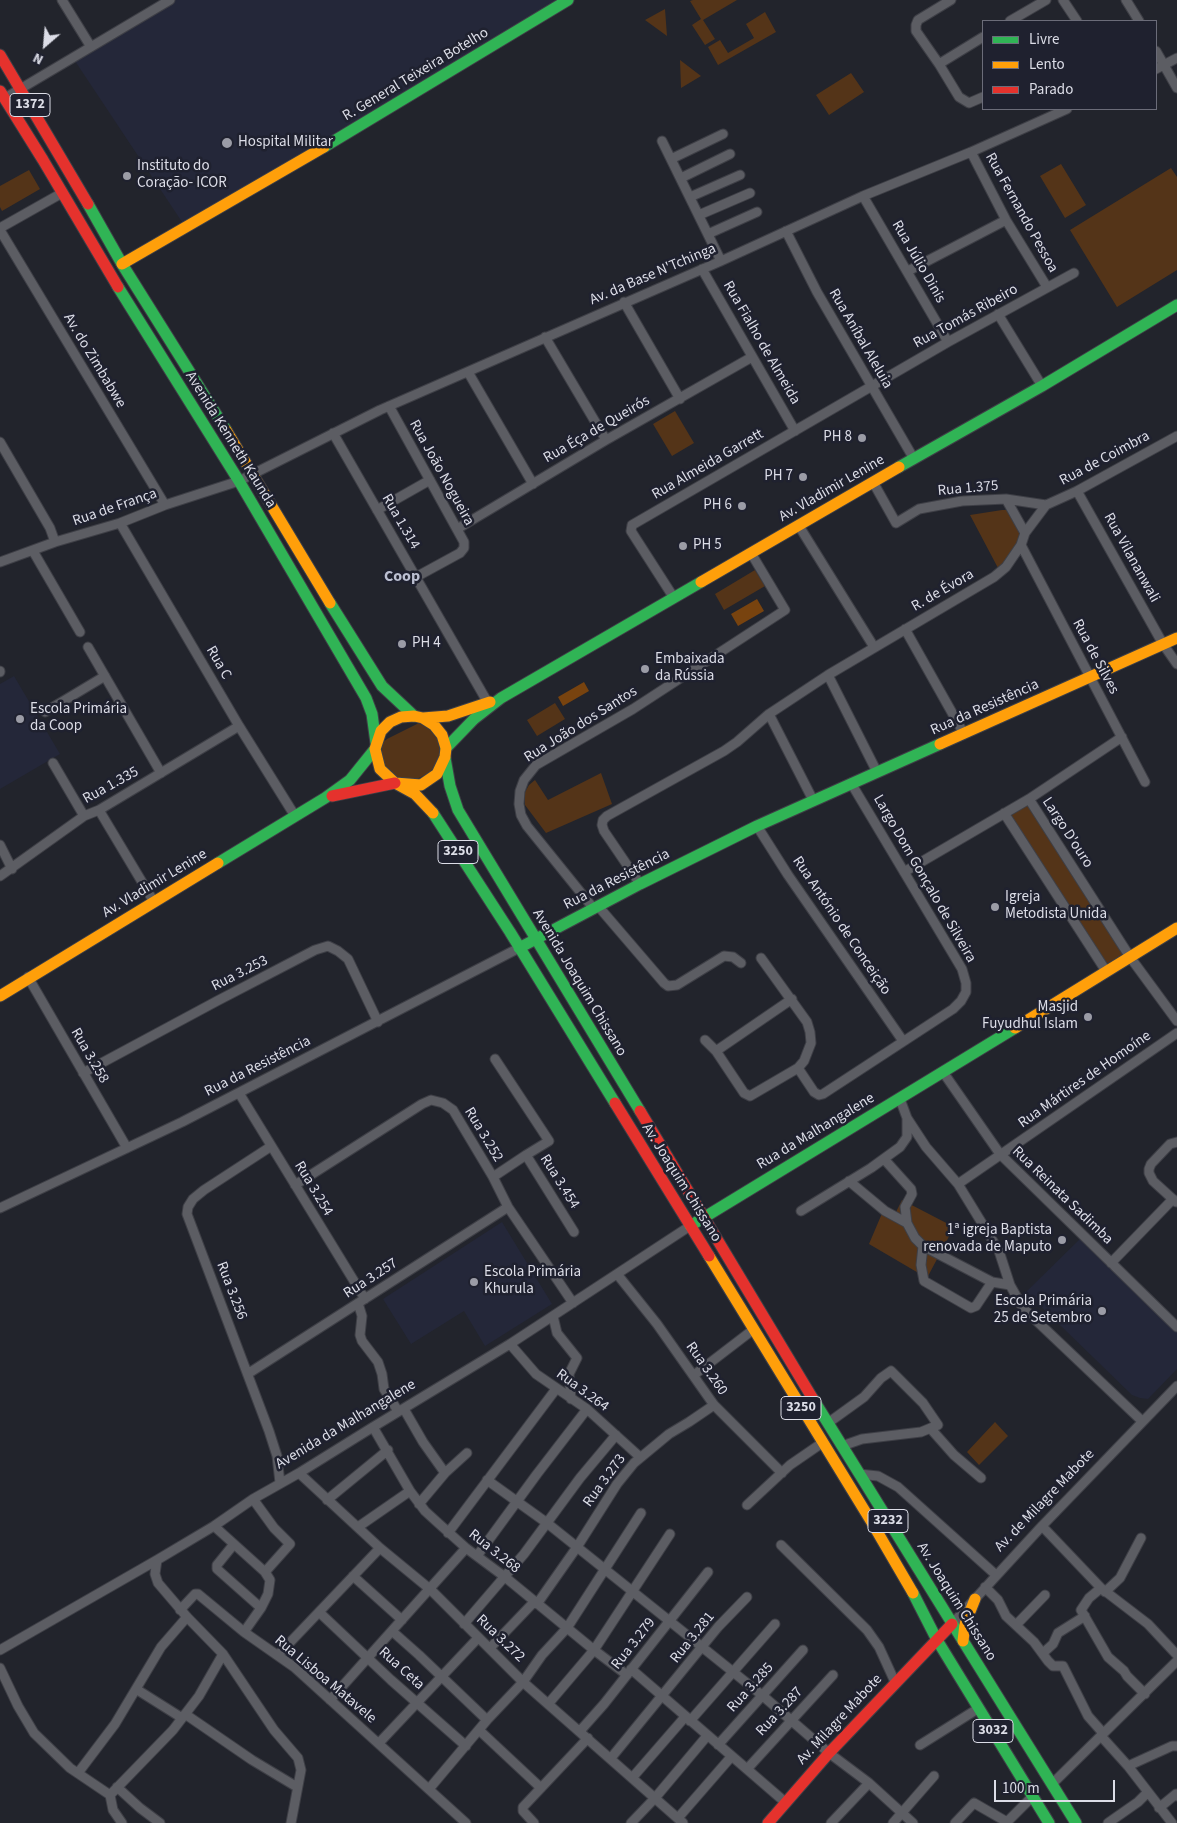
<!DOCTYPE html>
<html>
<head>
<meta charset="utf-8">
<style>
	body { margin:0 }
	#map { position:relative; width:1177px; height:1823px; overflow:hidden; background:#22242c; font-family:"Source Sans 3",sans-serif }
	canvas { display:block }
	.legend { position:absolute; left:982px; top:20px; width:175px; height:90px; box-sizing:border-box; background:#1f212f; border:1px solid #6b6c79; margin:0; padding:6px 9px; list-style:none; font-size:15px; color:#dcdde7 }
	.legend li { display:flex; align-items:center; gap:10px; height:25px }
	.legend b { width:25px; border:1px solid #6b6c79 }
	.north { position:absolute; left:20px; top:20px; width:50px; height:50px; -webkit-text-stroke:4px #1f212f; paint-order:stroke; rotate:207deg; font-size:14px; font-weight:700; line-height:20px; text-align:center; color:#dcdde7 }
	.north::after { content:''; display:block; margin:auto; width:18px; height:22px; background:#dcdde7; clip-path:polygon(50% 0,100% 100%,50% 72%,0 100%) }
	.scale { position:absolute; left:994px; top:1780px; width:121px; height:22px; box-sizing:border-box; border:2px solid #dcdde7; border-top:0; padding-left:6px; font-size:15px; line-height:18px; white-space:nowrap; color:#dcdde7; -webkit-text-stroke:4px #1f212f; paint-order:stroke }
</style>
</head>
<body>
<div id="map">
<canvas width="1177" height="1823"></canvas>
<ul class="legend">
<li><b style="height:6px;background:#30b455"></b>Livre</li>
<li><b style="height:6px;background:#ff9f0a"></b>Lento</li>
<li><b style="height:6px;background:#e5322d"></b>Parado</li>
</ul>
<div class="north">N</div>
<div class="scale">100 m</div>
</div>
<script>
const ctx = document.querySelector('canvas').getContext('2d');
ctx.lineJoin = 'round';
function fill(path, color) {
  ctx.fillStyle = color;
  ctx.fill(path, 'evenodd');
}
function poly(rows) {
  const path = new Path2D();
  for (const r of rows) {
    path.moveTo(r[0], r[1]);
    for (let i = 2; i < r.length; i += 2) path.lineTo(r[i], r[i + 1]);
  }
  return path;
}
function trace(path, color, width, dash) {
  ctx.strokeStyle = color;
  ctx.lineWidth = width;
  ctx.lineCap = dash ? 'butt' : 'round';
  ctx.setLineDash(dash || []);
  ctx.stroke(path);
}
function write(font, color, halo, rows, align = 'center') {
  ctx.font = font + ' "Source Sans 3",sans-serif';
  ctx.lineWidth = 5;
  ctx.setLineDash([]);
  ctx.textBaseline = 'middle';
  ctx.strokeStyle = halo;
  ctx.fillStyle = color;
  for (const [text, x, y, turn = 0] of rows) {
    ctx.save();
    ctx.translate(x, y);
    ctx.rotate((+turn || 0) * Math.PI / 180);
    ctx.textAlign = isNaN(turn) ? turn : align;
    if (halo) ctx.strokeText(text, 0, 0);
    ctx.fillText(text, 0, 0);
    ctx.restore();
  }
}
const built = poly([
	[176,0,561,0,184,225,75,61],
	[14,676,60,754,0,789,0,684],
	[502,1222,552,1304,485,1346,464,1311,411,1344,383,1299],
	[1082,1237,1177,1331,1177,1369,1148,1399,1140,1398,1132,1395,1026,1292]
]);
const green = poly([
	[693,0,737,0,703,20,715,39,705,45,692,25,701,19,690,1],
	[665,9,667,36,645,20],
	[765,12,776,32,718,65,708,47,720,40,728,53,754,38,746,24],
	[680,60,701,76,681,88],
	[851,73,864,92,829,115,816,95],
	[1061,164,1086,205,1065,218,1040,176],
	[1171,168,1177,177,1177,270,1117,307,1070,230],
	[29,170,40,189,2,211,0,207,0,186],
	[675,411,694,443,672,456,653,424],
	[1002,510,1011,510,1022,533,1016,546,1004,563,998,568,970,515],
	[755,570,765,586,724,610,715,594],
	[555,703,565,719,537,736,527,720],
	[419,723,447,739,437,769,411,782,384,777,381,744,387,739],
	[601,773,612,804,546,833,525,805,524,794,529,785,535,780,548,800],
	[1029,799,1130,957,1106,971,1004,813],
	[902,1200,954,1227,927,1278,869,1244,883,1211,894,1216],
	[995,1422,1008,1436,979,1465,967,1452]
]);
const water = poly([
	[757,599,764,611,738,626,731,614],
	[584,682,589,691,563,706,558,697]
]);
const street = poly([
	[62,0,91,47],
	[951,0,918,20,916,25,916,31,939,64,959,97,969,103,983,97],
	[1063,0,1077,21],
	[1126,0,1139,21],
	[1010,21,1046,0],
	[1156,51,1177,88],
	[939,64,983,37],
	[1156,69,1177,58],
	[5,98,170,0],
	[662,141,721,261],
	[971,152,1006,220,1047,287],
	[671,159,723,134],
	[681,178,730,154],
	[863,196,948,342],
	[690,197,740,175],
	[699,215,750,193],
	[0,228,62,193],
	[0,230,165,505],
	[786,231,817,292,914,459],
	[708,234,757,212],
	[702,269,795,431],
	[908,271,1006,220],
	[624,302,680,399],
	[998,314,1042,386],
	[545,337,606,440],
	[468,372,533,484],
	[389,406,464,542,464,548,460,553,416,577],
	[333,433,488,703],
	[0,442,50,528,55,542],
	[873,482,896,523,919,509,962,501,1006,499,1046,505],
	[1077,491,1163,644,1177,664],
	[1006,499,1025,533],
	[1046,505,1077,491,1177,436],
	[377,510,430,480],
	[120,523,239,726,295,816],
	[799,526,874,647],
	[457,529,606,440,752,357],
	[1021,545,1145,782],
	[33,551,80,632],
	[0,562,55,542,120,523,165,505,239,481,380,410,721,261,863,196,971,152,1067,109],
	[674,598,631,531,632,525,948,342,1074,273],
	[905,629,964,734],
	[88,647,161,773],
	[0,671,0,672],
	[828,675,877,772],
	[45,712,105,676],
	[769,714,813,800],
	[53,763,84,816],
	[1029,799,1130,957,1177,1021],
	[99,810,154,902],
	[1004,813,1106,971],
	[757,826,788,875,903,1041],
	[0,845,12,869],
	[904,872,1029,799,1122,737],
	[0,876,84,816,99,810,239,726],
	[640,884,604,831,602,825,603,820,607,816,724,751,737,742,769,714,828,675,994,577,1006,567,1021,545,1025,533,1046,505],
	[598,906,664,983,668,986,677,985,724,956,733,957,741,963],
	[594,909,527,826,521,815,519,804,520,791,524,780,536,765,633,709,785,610,751,553],
	[28,977,127,1148],
	[705,1040,716,1051,744,1093,750,1096,798,1068,804,1061,811,1043,810,1032,807,1022,761,958],
	[716,1051,792,999],
	[495,1059,549,1141,526,1155],
	[798,1068,814,1092,819,1095,823,1094,953,1009,961,1001,966,992,966,983,962,969,851,783],
	[943,1072,1000,1154,1177,1327],
	[83,1073,217,1001,315,950,328,946,338,951,348,959,378,1022],
	[239,1093,365,1299],
	[907,1118,926,1147,958,1184,999,1251,1010,1285,1023,1308,1142,1421],
	[270,1147,204,1190,193,1199,188,1207,187,1214,269,1431,277,1456,280,1483],
	[884,1159,911,1189,912,1194,905,1207,907,1223,915,1238,923,1246,992,1282,1010,1285],
	[493,1177,526,1155,574,1232],
	[849,1181,885,1211,907,1223],
	[958,1184,1177,1033],
	[295,1185,422,1104,431,1100,443,1103,453,1110,493,1177,508,1207,573,1303],
	[1176,1202,1153,1181,1149,1173,1149,1169,1151,1164,1170,1144,1177,1142],
	[0,1208,182,1122,519,948],
	[801,1211,871,1168,900,1147,907,1137,907,1118,900,1099],
	[923,1246,921,1265,924,1281,971,1308,976,1306,992,1282],
	[1111,1263,1173,1199],
	[617,1274,657,1324,714,1405,782,1473],
	[358,1303,362,1316,360,1335,362,1341,378,1362,382,1374,384,1389,398,1411],
	[553,1316,557,1333,577,1358,569,1374,571,1399],
	[510,1344,536,1374,587,1409,640,1457],
	[249,1373,508,1207],
	[694,1375,754,1329],
	[404,1409,423,1442,445,1473],
	[828,1423,864,1397,881,1378,891,1371,923,1403,938,1425,921,1432,862,1439,842,1446],
	[373,1427,410,1491,425,1511,437,1522,466,1548,505,1577,594,1650,627,1675],
	[931,1429,954,1455,981,1478],
	[299,1473,380,1548,431,1590,523,1682,683,1823],
	[859,1474,878,1476,898,1487,996,1575],
	[487,1480,547,1523,702,1647,763,1696,829,1753,869,1783,913,1823],
	[253,1499,274,1528,290,1544,265,1572],
	[327,1500,388,1450],
	[419,1504,445,1473,467,1453],
	[747,1505,790,1465,822,1443],
	[214,1526,265,1572,270,1580,268,1594,261,1608,244,1632],
	[1042,1526,1101,1588,1148,1624,1177,1655],
	[358,1527,410,1491],
	[448,1533,556,1389],
	[234,1544,217,1565,217,1569,261,1608],
	[781,1545,867,1630,879,1647,895,1682],
	[477,1556,537,1474,587,1409],
	[157,1560,155,1574,158,1583,187,1617,223,1654,274,1730,298,1758,301,1770,291,1823],
	[353,1576,402,1620],
	[985,1587,998,1600,1006,1616,1034,1642,1048,1661,1053,1666,1063,1666,1088,1716,1103,1733],
	[1101,1588,1089,1598,1081,1610,1108,1657,1124,1671,1127,1676,1145,1694],
	[1105,1592,1120,1578,1141,1538],
	[537,1604,577,1547,617,1484,634,1463,669,1434,689,1422,714,1405],
	[180,1610,195,1594,198,1594,244,1632,294,1667,466,1823],
	[319,1612,391,1680,466,1746],
	[464,1624,524,1554,580,1478,616,1435],
	[952,1624,1042,1526,1177,1386],
	[1016,1625,1045,1595],
	[392,1631,419,1655,487,1720],
	[490,1648,534,1602],
	[0,1650,157,1560,214,1526,253,1499,299,1473,373,1427,510,1344,690,1226],
	[1043,1653,1053,1644,1058,1633,1085,1616],
	[278,1655,380,1548],
	[0,1668,18,1706,34,1733,70,1768,110,1795],
	[631,1669,785,1802],
	[136,1689,182,1718],
	[330,1700,466,1548],
	[549,1703,594,1650,670,1534],
	[185,1714,252,1760,297,1787],
	[690,1721,775,1624],
	[479,1730,541,1788],
	[580,1731,604,1704,708,1572],
	[1101,1736,1128,1766,1172,1746,1177,1746],
	[379,1743,478,1638],
	[718,1745,803,1650],
	[920,1745,979,1708],
	[611,1758,718,1627,747,1597],
	[1128,1766,1172,1823],
	[748,1768,833,1675],
	[78,1773,115,1724,161,1647,187,1617],
	[632,1778,685,1717],
	[1052,1784,1177,1661],
	[117,1787,140,1808,160,1823],
	[429,1789,487,1720,523,1682,542,1655,567,1628,641,1513],
	[1159,1808,1176,1794,1177,1796],
	[678,1818,731,1757],
	[122,1823,113,1810,110,1795,173,1730,199,1696,223,1654],
	[534,1823,523,1811,523,1807,588,1738],
	[631,1823,655,1798,707,1736],
	[831,1823,869,1783],
	[893,1823,934,1776],
	[955,1823,974,1803,1007,1822],
	[1006,1823,1033,1796],
	[1108,1823,1138,1802,1148,1792]
]);
const fast = poly([
	[324,147,568,0],
	[88,204,122,264,226,430],
	[118,287,239,481,366,698,372,714,376,743],
	[899,467,1042,386,1177,305],
	[330,603,382,686,414,716],
	[446,748,474,719,501,698,701,582],
	[445,758,450,786,458,810,640,1111],
	[433,813,510,932,615,1103],
	[218,863,325,798,350,780,375,749],
	[519,948,640,884,757,826,940,744],
	[690,1226,1015,1028],
	[813,1399,1076,1823],
	[913,1593,937,1640,1049,1823]
]);
const slow = poly([
	[122,264,324,147],
	[226,430,330,603],
	[701,582,899,467],
	[423,718,448,716,490,702],
	[940,744,1177,638],
	[395,783,421,785,437,774,445,757,446,748,442,735,434,725,423,718,414,716,401,717,390,722,381,731,375,749,380,769,395,783,415,794,433,813],
	[0,996,218,863],
	[1015,1028,1177,928],
	[709,1256,871,1521,913,1593],
	[963,1641,965,1624,975,1599]
]);
const jam = poly([
	[0,55,88,204],
	[0,91,43,160,118,287],
	[332,796,395,783],
	[615,1103,709,1256],
	[640,1111,813,1399],
	[768,1823,829,1753,952,1624]
]);
const markers = [
	[227,143,6,"#9b9ca6"],
	[127,176,5,"#9b9ca6"],
	[862,438,5,"#9b9ca6"],
	[803,477,5,"#9b9ca6"],
	[742,506,5,"#9b9ca6"],
	[683,546,5,"#9b9ca6"],
	[402,644,5,"#9b9ca6"],
	[645,669,5,"#9b9ca6"],
	[20,719,5,"#9b9ca6"],
	[995,907,5,"#9b9ca6"],
	[1088,1017,5,"#9b9ca6"],
	[1062,1240,5,"#9b9ca6"],
	[474,1282,5,"#9b9ca6"],
	[1102,1311,5,"#9b9ca6"]
];
const shields = [
	[30,105,40],
	[458,852,40],
	[801,1408,40],
	[888,1521,40],
	[993,1731,40]
];
const shieldNames = [
	["1372",30,105],
	["3250",458,852],
	["3250",801,1408],
	["3232",888,1521],
	["3032",993,1731]
];
const streetNames = [
	["R. General Teixeira Botelho",416,75,-31],
	["Rua Fernando Pessoa",1021,213,61],
	["Rua Júlio Dinis",918,262,60],
	["Av. da Base N'Tchinga",653,275,-23],
	["Rua Tomás Ribeiro",966,317,-29],
	["Rua Aníbal Aleluia",860,339,60],
	["Rua Fialho de Almeida",761,343,60],
	["Av. do Zimbabwe",94,361,59],
	["Rua Éça de Queirós",597,430,-30],
	["Avenida Kenneth Kaunda",230,440,58],
	["Rua de Coimbra",1105,459,-28],
	["Rua Almeida Garrett",708,465,-30],
	["Rua João Nogueira",441,473,61],
	["Av. Vladimir Lenine",832,489,-30],
	["Rua 1.375",968,489,-5],
	["Rua de França",115,508,-19],
	["Rua 1.314",400,522,60],
	["Rua Vilananwali",1131,558,61],
	["R. de Évora",943,591,-30],
	["Rua de Silves",1095,657,62],
	["Rua C",218,663,60],
	["Rua da Resistência",985,708,-24],
	["Rua João dos Santos",581,725,-32],
	["Rua 1.335",111,786,-29],
	["Largo D'ouro",1067,833,57],
	["Largo Dom Gonçalo de Silveira",924,879,60],
	["Rua da Resistência",617,880,-27],
	["Av. Vladimir Lenine",155,884,-31],
	["Rua António de Conceição",841,926,56],
	["Rua 3.253",240,974,-27],
	["Avenida Joaquim Chissano",579,983,59],
	["Rua 3.258",89,1056,60],
	["Rua da Resistência",258,1067,-27],
	["Rua Mártires de Homoíne",1085,1080,-35],
	["Rua da Malhangalene",816,1132,-31],
	["Rua 3.252",483,1135,59],
	["Rua 3.454",559,1182,58],
	["Av. Joaquim Chissano",681,1183,58],
	["Rua 3.254",313,1189,59],
	["Rua Reinata Sadimba",1062,1196,44],
	["Rua 3.257",371,1279,-33],
	["Rua 3.256",231,1291,69],
	["Rua 3.260",706,1369,55],
	["Rua 3.264",582,1391,36],
	["Avenida da Malhangalene",346,1425,-31],
	["Rua 3.273",605,1481,-54],
	["Av. de Milagre Mabote",1045,1501,-46],
	["Rua 3.268",494,1552,38],
	["Av. Joaquim Chissano",956,1602,58],
	["Rua 3.281",693,1638,-51],
	["Rua 3.272",500,1639,44],
	["Rua 3.279",634,1644,-52],
	["Rua Ceta",401,1669,42],
	["Rua Lisboa Matavele",325,1680,40],
	["Rua 3.285",751,1688,-48],
	["Rua 3.287",780,1712,-47],
	["Av. Milagre Mabote",840,1720,-47]
];
const poiNames = [
	["Hospital Militar",238,143],
	["Instituto do",137,167],
	["Coração- ICOR",137,184],
	["PH 8",852,438,"right"],
	["PH 7",793,477,"right"],
	["PH 6",732,506,"right"],
	["PH 5",693,546],
	["PH 4",412,644],
	["Embaixada",655,660],
	["da Rússia",655,677],
	["Escola Primária",30,710],
	["da Coop",30,727],
	["Igreja",1005,898],
	["Metodista Unida",1005,915],
	["Masjid",1078,1008,"right"],
	["Fuyudhul Islam",1078,1025,"right"],
	["1ª igreja Baptista",1052,1231,"right"],
	["renovada de Maputo",1052,1248,"right"],
	["Escola Primária",484,1273],
	["Khurula",484,1290],
	["Escola Primária",1092,1302,"right"],
	["25 de Setembro",1092,1319,"right"]
];
const neighbourhoodNames = [
	["Coop",402,577]
];
fill(built, '#242739');
fill(green, '#543418');
fill(water, '#78430f');
trace(street, '#3e3f46', 11);
trace(fast, '#3e3f46', 13);
trace(slow, '#3e3f46', 13);
trace(jam, '#3e3f46', 13);
trace(street, '#5c5d63', 9);
trace(fast, '#30b455', 11);
trace(slow, '#ff9f0a', 11);
trace(jam, '#e5322d', 11);
for (const [x, y, r, color] of markers) {
  const dot = new Path2D();
  dot.arc(x, y, r, 0, 2 * Math.PI);
  ctx.fillStyle = color;
  ctx.fill(dot);
  trace(dot, '#1f212f', 2);
}
for (const [x, y, w] of shields) {
  const box = new Path2D();
  box.roundRect(x - w / 2, y - 11.5, w, 23, 4);
  ctx.fillStyle = '#1f212f';
  ctx.fill(box);
  trace(box, '#dcdde7', 1);
}
write('bold 14px', '#dcdde7', null, shieldNames);
write('15px', '#dcdde7', '#1f212f', streetNames);
write('15px', '#dcdde7', '#1f212f', poiNames, 'left');
write('bold 16px', '#bbbfd1', '#1f212f', neighbourhoodNames);
</script>
</body>
</html>
